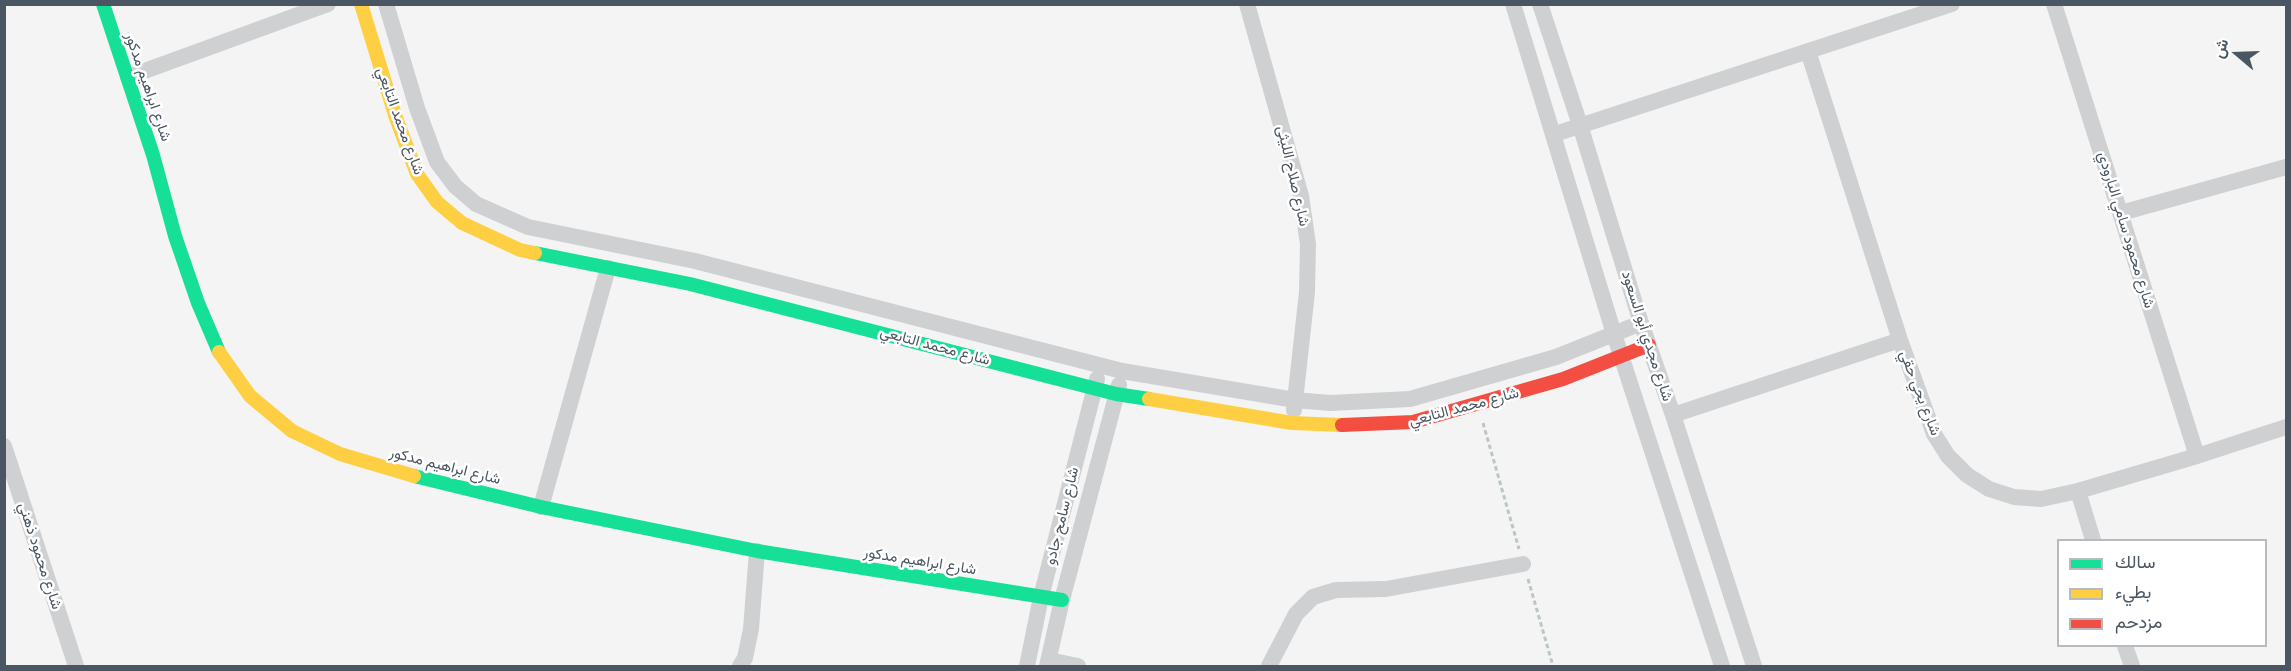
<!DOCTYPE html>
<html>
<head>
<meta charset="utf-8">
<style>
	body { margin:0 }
	#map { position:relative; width:2291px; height:671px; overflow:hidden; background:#f4f4f4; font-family:Mulish,Vazirmatn,sans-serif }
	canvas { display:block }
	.frame { position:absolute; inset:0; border:6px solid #4a5661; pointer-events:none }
	.legend { position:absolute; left:2057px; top:539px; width:210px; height:108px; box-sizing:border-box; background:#fff; border:2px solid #b7bbc0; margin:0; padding:8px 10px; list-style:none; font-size:18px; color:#4a5661 }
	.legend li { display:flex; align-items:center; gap:12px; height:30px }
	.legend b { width:30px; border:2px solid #b7bbc0 }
	.north { position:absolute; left:2207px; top:24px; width:60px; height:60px; -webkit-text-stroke:4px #fff; paint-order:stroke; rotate:289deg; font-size:16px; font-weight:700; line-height:24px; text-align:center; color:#4a5661 }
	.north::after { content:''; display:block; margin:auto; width:21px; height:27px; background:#4a5661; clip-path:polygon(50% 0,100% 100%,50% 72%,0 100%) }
</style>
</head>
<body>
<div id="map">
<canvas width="2291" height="671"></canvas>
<div class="frame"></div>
<ul class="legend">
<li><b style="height:8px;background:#16e098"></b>سالك</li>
<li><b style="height:8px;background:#ffcf43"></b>بطيء</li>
<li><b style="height:8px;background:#f24e42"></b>مزدحم</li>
</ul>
<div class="north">ش</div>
</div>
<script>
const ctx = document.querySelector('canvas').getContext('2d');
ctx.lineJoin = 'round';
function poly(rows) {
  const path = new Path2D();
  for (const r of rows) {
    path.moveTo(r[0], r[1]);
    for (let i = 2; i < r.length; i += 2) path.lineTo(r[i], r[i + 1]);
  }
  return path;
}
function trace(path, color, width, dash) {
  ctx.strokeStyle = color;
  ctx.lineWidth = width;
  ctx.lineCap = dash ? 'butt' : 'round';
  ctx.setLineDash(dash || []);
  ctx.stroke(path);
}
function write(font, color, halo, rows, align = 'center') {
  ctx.font = font + ' Mulish,Vazirmatn,sans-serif';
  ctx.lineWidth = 5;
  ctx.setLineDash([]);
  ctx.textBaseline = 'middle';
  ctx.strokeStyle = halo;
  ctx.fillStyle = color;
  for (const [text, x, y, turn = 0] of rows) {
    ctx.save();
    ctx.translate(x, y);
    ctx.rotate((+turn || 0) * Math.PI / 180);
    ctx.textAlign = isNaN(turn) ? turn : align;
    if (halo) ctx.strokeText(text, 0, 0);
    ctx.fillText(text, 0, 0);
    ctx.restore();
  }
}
const path = poly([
	[1483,423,1519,549],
	[1528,579,1553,666]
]);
const street = poly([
	[386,4,417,108,437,162,455,186,476,204,528,227,695,261,1122,371,1295,400,1330,403,1410,399,1556,357,1641,323],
	[1247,4,1301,196,1308,244,1307,292,1294,410],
	[1513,4,1614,334,1722,666],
	[1540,4,1580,125,1641,323,1673,415,1754,666],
	[2054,4,2197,456],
	[1808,51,1900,340,1934,434,1948,456,1967,475,1989,489,2014,497,2041,499,2078,491,2197,456,2286,427],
	[128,77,328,4],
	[1555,134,1952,4],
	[2121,213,2286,167],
	[1673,415,1900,340],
	[4,446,76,666],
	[2078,491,2093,540],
	[541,507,608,268],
	[2125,646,2132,666],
	[1049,660,1078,666],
	[740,666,745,658,751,629,757,551],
	[1027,666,1041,597,1097,379],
	[1047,666,1062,600,1119,385],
	[1269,666,1296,614,1313,597,1336,590,1386,589,1523,564]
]);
const fast = poly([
	[103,4,153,155,175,236,198,303,219,352],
	[535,253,690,284,1116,394,1149,399],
	[414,476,541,507,757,551,1062,600]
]);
const slow = poly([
	[361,4,395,115,417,174,437,202,462,223,520,250,535,253],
	[219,352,250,396,292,431,340,454,414,476],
	[1149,399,1292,423,1342,425]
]);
const jam = poly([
	[1342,425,1413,422,1563,379,1649,345]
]);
const streetNames = [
	["شارع ابراهيم مدكور",148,87,71],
	["شارع محمد التابعي",400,121,70],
	["شارع صلاح الليثى",1293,176,77],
	["شارع محمود سامي البارودي",2126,230,73],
	["شارع مجدي أبو السعود",1647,336,72],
	["شارع محمد التابعي",935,346,15],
	["شارع يحي حقي",1920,393,69],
	["شارع محمد التابعي",1464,407,-15],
	["شارع ابراهيم مدكور",445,466,14],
	["شارع سامح جادو",1062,516,-76],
	["شارع محمود ذهني",40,556,72],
	["شارع ابراهيم مدكور",920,561,9]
];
trace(path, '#bcc7c4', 3, [4.5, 3]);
trace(street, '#ced0d2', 16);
trace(fast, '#16e098', 14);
trace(slow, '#ffcf43', 14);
trace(jam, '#f24e42', 14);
write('15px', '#4a5661', '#fff', streetNames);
</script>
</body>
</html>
